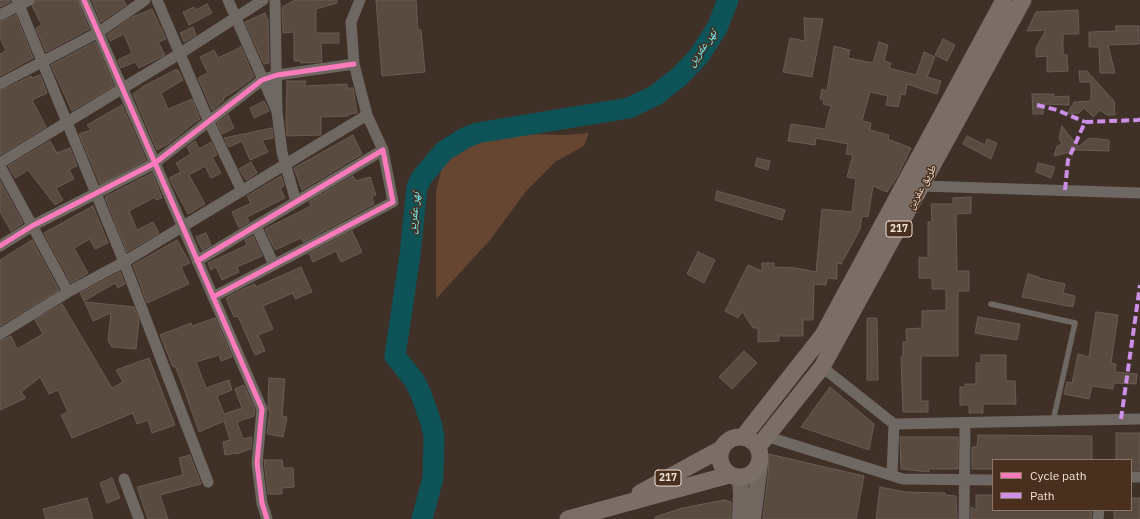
<!DOCTYPE html>
<html>
<head>
<meta charset="utf-8">
<style>
	body { margin:0 }
	#map { position:relative; width:1140px; height:519px; overflow:hidden; background:#3f3128; font-family:"IBM Plex Sans",sans-serif }
	canvas { display:block }
	.legend { position:absolute; left:992px; top:459px; width:140px; height:52px; box-sizing:border-box; background:#492f1e; border:1px solid #8d7668; margin:0; padding:5px 7px; list-style:none; font-size:12px; color:#f2e1d6 }
	.legend li { display:flex; align-items:center; gap:8px; height:20px }
	.legend b { width:20px; border:1px solid #8d7668 }
</style>
</head>
<body>
<div id="map">
<canvas width="1140" height="519"></canvas>
<ul class="legend">
<li><b style="height:5px;background:#fd7abc"></b>Cycle path</li>
<li><b style="height:5px;background:#ce8fe9"></b>Path</li>
</ul>
</div>
<script>
const ctx = document.querySelector('canvas').getContext('2d');
ctx.lineJoin = 'round';
function fill(path, color) {
  ctx.fillStyle = color;
  ctx.fill(path, 'evenodd');
}
function poly(rows) {
  const path = new Path2D();
  for (const r of rows) {
    if (r.length === 3) {
      path.moveTo(r[0] + r[2], r[1]);
      path.arc(r[0], r[1], r[2], 0, 2 * Math.PI);
      continue;
    }
    path.moveTo(r[0], r[1]);
    for (let i = 2; i < r.length; i += 2) path.lineTo(r[i], r[i + 1]);
  }
  return path;
}
function trace(path, color, width, dash) {
  ctx.strokeStyle = color;
  ctx.lineWidth = width;
  ctx.lineCap = dash ? 'butt' : 'round';
  ctx.setLineDash(dash || []);
  ctx.stroke(path);
}
function write(font, color, halo, rows, align = 'center') {
  ctx.font = font + ' "IBM Plex Sans","Noto Naskh Arabic",sans-serif';
  ctx.lineWidth = 3;
  ctx.setLineDash([]);
  ctx.textBaseline = 'middle';
  ctx.strokeStyle = halo;
  ctx.fillStyle = color;
  for (const [text, x, y, turn = 0] of rows) {
    ctx.save();
    ctx.translate(x, y);
    ctx.rotate((+turn || 0) * Math.PI / 180);
    ctx.textAlign = isNaN(turn) ? turn : align;
    if (halo) ctx.strokeText(text, 0, 0);
    ctx.fillText(text, 0, 0);
    ctx.restore();
  }
}
const green = poly([
	[589,133,584,146,555,162,527,190,490,240,436,299,436,191,443,163,465,141,536,134,565,135]
]);
const river = poly([
	[422,519,433,478,434,436,431,423,421,394,414,380,395,356,410,255,417,187,422,177,444,151,465,138,477,133,629,108,656,95,679,77,699,56,717,28,728,0]
]);
const building = poly([
	[0,0,10,0,10,2,0,7,0,0],
	[36,0,77,0,89,29,46,52,36,28,42,25,32,6,36,0],
	[92,0,124,0,126,5,101,22,92,0],
	[295,0,337,0,337,3,316,9,316,33,339,33,339,43,321,43,322,62,301,63,301,61,294,61,294,32,283,33,282,7,295,0],
	[376,0,416,0,418,30,421,30,425,72,382,76,376,0],
	[207,4,212,13,189,25,183,12,194,7,196,10,207,4],
	[152,9,166,39,158,42,165,55,139,68,135,62,121,68,118,60,132,53,124,34,110,41,107,35,132,17,152,9],
	[1078,10,1079,34,1063,34,1063,55,1067,55,1068,71,1047,72,1047,56,1036,57,1036,48,1046,30,1027,31,1036,12,1078,10],
	[265,13,268,20,269,63,264,64,245,22,265,13],
	[16,15,33,58,0,76,0,54,6,51,0,38,0,22,16,15],
	[804,18,823,19,812,77,783,72,790,38,805,41,804,18],
	[1116,26,1139,26,1139,44,1108,45,1115,73,1100,73,1099,47,1089,47,1089,32,1116,31,1116,26],
	[193,27,196,35,184,42,180,33,193,27],
	[943,39,955,45,947,61,935,55,943,39],
	[95,42,114,86,72,111,51,65,95,42],
	[879,42,888,45,884,61,891,63,889,68,916,75,924,52,935,57,927,77,941,81,937,94,907,84,905,95,901,94,898,107,886,105,888,96,870,92,862,121,871,123,870,130,889,135,888,139,911,148,897,177,887,192,873,186,868,217,862,216,860,229,844,259,842,259,842,264,837,263,837,279,827,278,826,285,814,284,813,320,803,320,803,336,779,336,779,341,758,342,758,328,753,328,742,311,738,318,725,311,748,265,762,271,762,263,774,263,774,267,796,268,816,272,822,209,852,212,856,179,847,177,853,155,846,154,848,144,816,138,815,145,788,141,791,124,825,129,831,106,823,104,824,99,820,99,822,89,827,91,834,46,850,50,848,58,873,63,879,42],
	[241,47,254,77,238,89,223,98,224,100,212,110,198,78,208,73,200,57,214,50,218,58,241,47],
	[175,70,178,70,183,80,161,93,168,109,192,99,200,119,188,127,188,128,168,144,157,150,133,94,144,86,175,70],
	[1079,71,1087,71,1114,101,1115,115,1107,115,1100,110,1093,117,1084,108,1079,113,1067,114,1074,102,1091,101,1091,82,1080,82,1079,71],
	[40,75,47,93,32,100,46,127,0,155,0,91,31,76,32,78,40,75],
	[287,81,306,81,305,86,347,84,347,88,353,88,357,113,348,114,348,116,321,117,321,135,287,136,286,124,287,81],
	[1032,94,1054,94,1054,97,1069,96,1069,105,1043,104,1043,114,1033,114,1032,94],
	[264,101,269,111,254,118,250,108,264,101],
	[122,105,146,160,100,184,79,134,91,130,87,125,122,105],
	[228,115,234,128,222,134,217,123,228,115],
	[1062,126,1078,147,1089,138,1109,140,1109,151,1077,150,1054,156,1057,146,1062,144,1059,138,1062,126],
	[272,128,273,138,262,140,268,152,250,160,242,141,229,147,224,138,272,128],
	[353,135,362,154,302,190,294,168,353,135],
	[967,136,985,145,987,139,997,143,991,159,963,144,967,136],
	[50,141,57,153,70,148,77,166,69,169,74,179,56,188,63,200,55,205,28,170,15,178,8,166,50,141],
	[195,141,199,149,211,142,217,155,212,157,221,173,211,178,205,166,189,175,205,204,188,214,169,178,181,172,176,163,191,154,187,147,195,141],
	[757,158,770,161,768,170,755,166,757,158],
	[251,162,257,173,246,180,239,169,251,162],
	[1038,163,1055,167,1051,178,1036,172,1038,163],
	[152,173,162,198,156,200,155,197,129,211,137,230,153,222,159,233,127,252,105,197,152,173],
	[281,176,284,186,280,188,285,198,247,217,249,222,239,228,232,212,251,203,247,196,281,176],
	[353,176,356,181,370,177,376,195,372,196,374,204,303,242,301,238,275,250,265,229,311,206,309,202,353,176],
	[0,181,23,223,11,231,0,212,0,181],
	[717,191,785,210,782,220,715,200,717,191],
	[971,197,971,213,956,214,957,271,969,271,969,291,958,291,958,356,921,356,921,401,928,401,928,412,903,412,901,357,903,357,903,342,907,342,906,329,922,328,922,311,946,310,946,289,932,289,932,278,919,278,919,257,928,258,928,222,932,222,931,204,953,204,953,198,971,197],
	[93,206,108,243,95,249,90,239,74,248,88,273,71,283,44,233,93,206],
	[352,231,362,252,341,262,336,251,313,262,309,254,352,231],
	[206,233,211,245,202,250,196,237,206,233],
	[253,236,262,256,237,267,239,272,222,280,216,267,211,270,208,263,247,245,245,240,253,236],
	[32,240,59,290,0,326,0,260,32,240],
	[177,240,190,263,181,267,189,284,147,303,133,265,177,240],
	[698,252,715,260,704,283,687,274,698,252],
	[301,267,312,292,295,299,293,293,263,306,273,329,258,335,265,351,255,355,238,316,234,317,226,298,243,289,255,284,256,287,301,267],
	[120,272,125,284,118,288,115,283,84,301,80,293,120,272],
	[1028,274,1039,277,1038,278,1065,284,1063,293,1075,296,1073,307,1022,297,1028,274],
	[85,302,134,307,139,320,136,349,112,347,108,341,111,313,93,321,85,302],
	[62,304,112,388,123,382,116,370,149,358,175,425,152,433,148,420,137,424,133,413,72,438,61,415,68,412,58,390,49,394,40,377,21,392,26,398,0,410,0,341,11,336,17,349,43,334,35,320,62,304],
	[1096,312,1118,315,1111,363,1116,364,1115,372,1137,374,1136,384,1114,383,1113,389,1092,386,1089,399,1064,394,1067,382,1072,383,1078,354,1089,357,1096,312],
	[978,317,1020,324,1017,340,975,333,978,317],
	[215,318,232,357,221,361,219,355,196,362,206,388,229,380,232,390,217,396,224,414,242,408,235,389,244,385,255,410,254,416,237,422,243,439,252,437,251,449,236,454,236,453,225,455,223,442,230,440,224,421,199,432,183,386,175,366,173,367,160,335,191,323,192,326,215,318],
	[867,318,877,318,878,380,867,380,867,318],
	[744,351,757,363,732,389,719,377,744,351],
	[981,355,1006,355,1006,381,1015,381,1016,404,983,404,983,413,969,413,969,405,960,405,960,387,965,387,965,384,976,384,976,363,981,363,981,355],
	[269,378,285,379,282,416,287,417,283,437,267,434,270,410,269,411,268,404,269,378],
	[830,387,874,424,869,450,801,427,830,387],
	[1116,433,1140,433,1140,470,1131,470,1131,460,1116,460,1116,433],
	[978,435,1092,436,1092,460,993,460,992,469,972,469,972,447,977,447,978,435],
	[900,437,958,437,958,469,929,469,929,472,901,469,900,437],
	[769,454,864,476,856,519,763,519,768,476,769,454],
	[190,455,201,484,160,495,168,519,148,519,137,487,183,475,179,458,190,455],
	[264,460,282,460,283,468,293,468,294,487,282,488,282,494,268,494,264,460],
	[112,478,120,498,107,503,100,483,112,478],
	[880,487,905,492,945,493,945,495,956,496,957,519,876,519,880,487],
	[976,495,993,495,993,510,1092,510,1091,519,971,519,971,507,976,510,976,495],
	[87,498,93,519,46,519,43,509,87,498],
	[1131,498,1140,498,1140,519,1114,519,1114,510,1131,510,1131,498],
	[724,500,731,502,731,519,655,519,655,517,682,508,724,500]
]);
const service = poly([
	[991,304,1075,323,1053,421]
]);
const minor = poly([
	[17,0,124,262,208,482],
	[84,0,262,409,257,463,262,503,267,519],
	[157,0,209,122,242,191],
	[228,0,276,109],
	[275,0,277,112,282,152,296,202],
	[360,0,351,22,354,64,367,115,383,150],
	[0,15,29,0],
	[0,84,99,32,145,0],
	[0,163,179,54,263,0],
	[0,166,68,292],
	[922,186,1140,193],
	[256,226,274,265],
	[0,246,32,226,155,163,262,80,277,75,354,64],
	[197,261,383,150,393,202,213,297],
	[0,334,68,292,124,262,367,115],
	[822,367,894,424,1140,419],
	[765,436,903,479,993,480],
	[892,475,894,424],
	[1131,477,1140,477],
	[124,479,139,519],
	[964,519,965,423],
	[1098,519,1099,510]
]);
const secondary = poly([
	[740,478,741,494,740,519],
	[753,519,760,464]
]);
const primary = poly([
	[740,457,20],
	[743,437,823,335,1004,0],
	[758,447,822,367,1023,0],
	[640,493,721,449],
	[568,519,729,475]
]);
const quiet = poly([
	[1037,105,1057,110,1085,122],
	[1065,190,1068,160,1085,122,1138,120,1140,119],
	[1121,419,1140,285]
]);
const cycleway = poly([
	[84,0,262,409,257,463,262,503,267,519],
	[0,246,32,226,155,163,262,80,277,75,354,64],
	[197,261,383,150,393,202,213,297]
]);
const shields = [
	[899,229,26],
	[668,478,26]
];
const shieldNames = [
	["217",899,229],
	["217",668,478]
];
const streetNames = [
	["طريق عفرين",922,187,-61]
];
const waterNames = [
	["نهر عفرين",702,48,-54],
	["نهر عفرين",414,213,-84]
];
fill(green, '#674631');
trace(river, '#0e5357', 21);
fill(building, '#5a4b40');
trace(building, '#685c55', 1);
trace(service, '#6f6761', 5.5);
trace(minor, '#6f6761', 11);
trace(secondary, '#726760', 16);
trace(primary, '#7b6e67', 17);
trace(quiet, '#ce8fe9', 4, [8, 4]);
trace(cycleway, '#fd7abc', 5);
for (const [x, y, w] of shields) {
  const box = new Path2D();
  box.roundRect(x - w / 2, y - 8, w, 16, 3);
  ctx.fillStyle = '#492f1e';
  ctx.fill(box);
  trace(box, '#f2e1d6', 1);
}
write('bold 10px', '#f2e1d6', null, shieldNames);
write('11px', '#f2e1d6', '#492f1e', streetNames);
write('italic 12px', '#6ff1fa', '#492f1e', waterNames);
</script>
</body>
</html>
